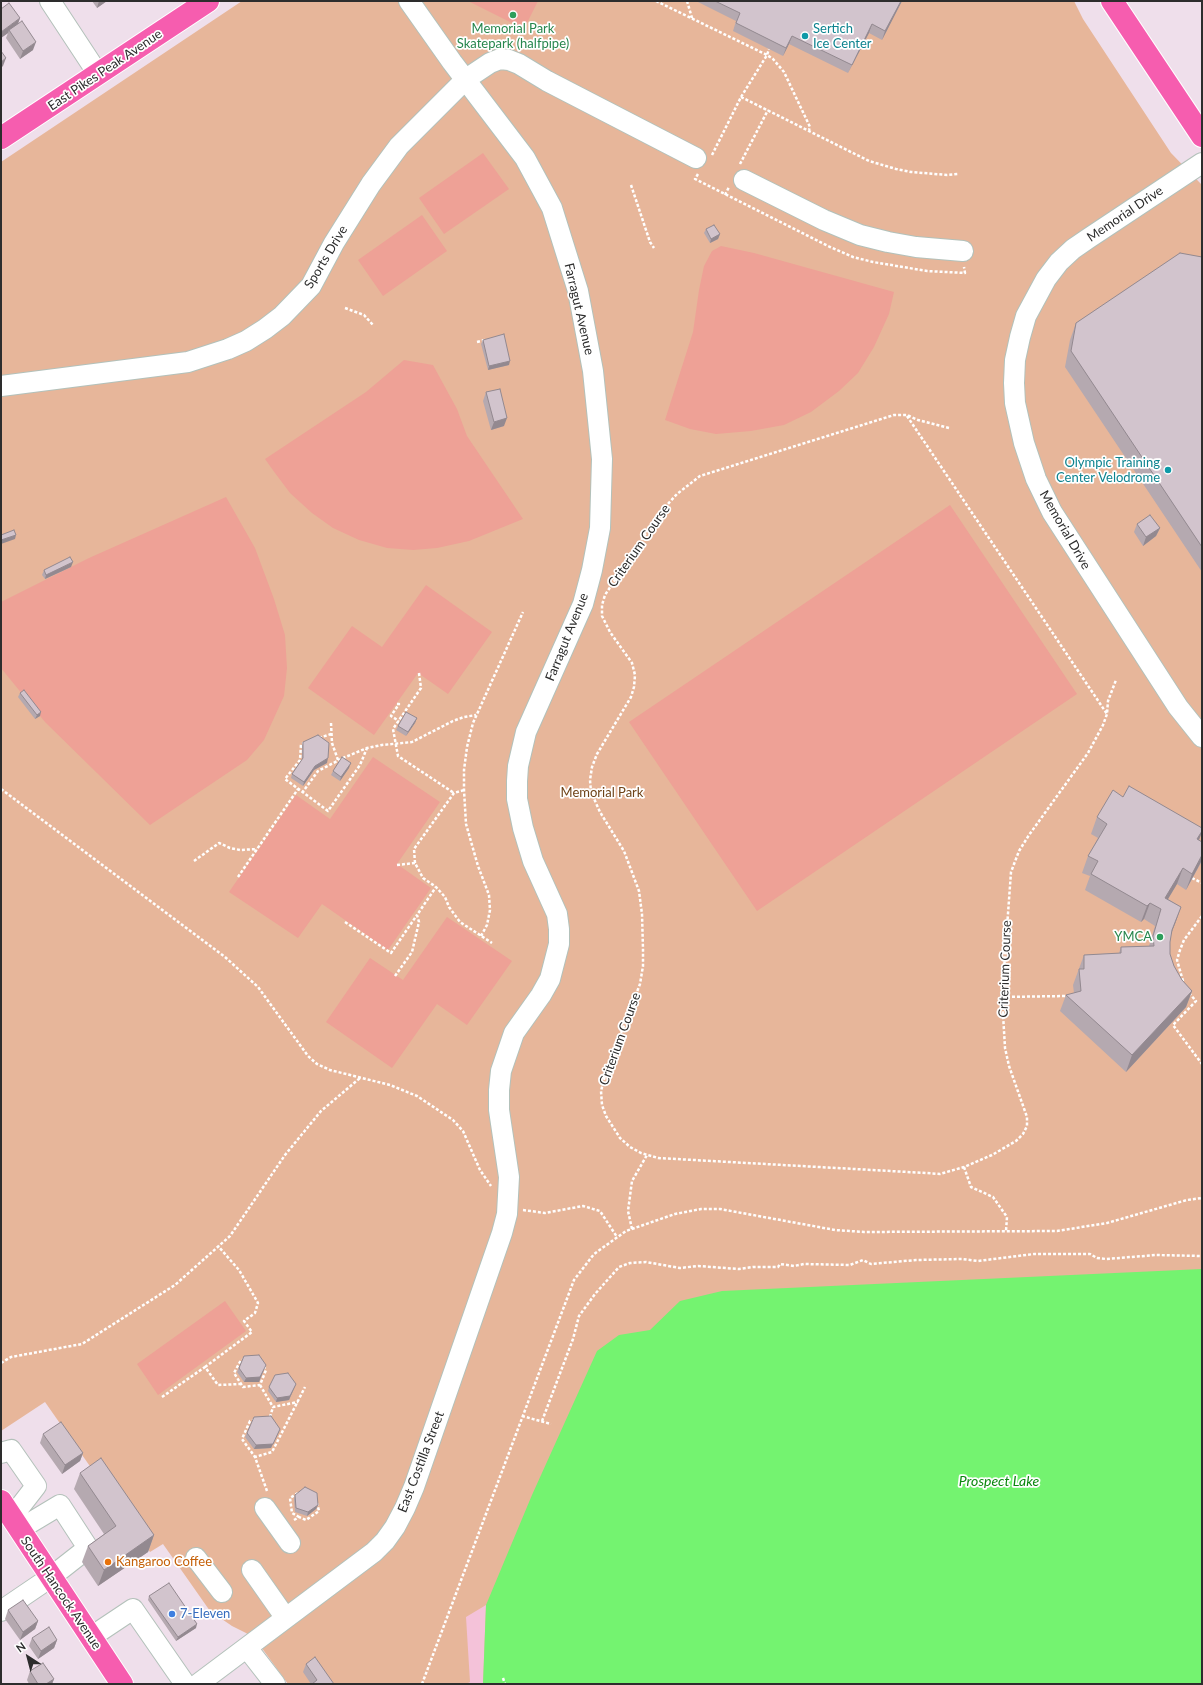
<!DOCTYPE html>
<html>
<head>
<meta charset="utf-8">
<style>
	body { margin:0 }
	#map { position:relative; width:1203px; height:1685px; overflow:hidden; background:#efdfeb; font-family:Lato,sans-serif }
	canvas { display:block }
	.frame { position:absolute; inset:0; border:2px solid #2d2d2d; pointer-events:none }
	.north { position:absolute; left:8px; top:1637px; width:40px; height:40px; -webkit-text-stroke:3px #fff; paint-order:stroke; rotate:324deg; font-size:11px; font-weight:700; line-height:16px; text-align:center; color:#2d2d2d }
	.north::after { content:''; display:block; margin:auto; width:14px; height:18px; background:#2d2d2d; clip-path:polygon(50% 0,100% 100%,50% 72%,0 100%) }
</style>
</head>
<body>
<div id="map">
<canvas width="1203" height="1685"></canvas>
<div class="frame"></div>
<div class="north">N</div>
</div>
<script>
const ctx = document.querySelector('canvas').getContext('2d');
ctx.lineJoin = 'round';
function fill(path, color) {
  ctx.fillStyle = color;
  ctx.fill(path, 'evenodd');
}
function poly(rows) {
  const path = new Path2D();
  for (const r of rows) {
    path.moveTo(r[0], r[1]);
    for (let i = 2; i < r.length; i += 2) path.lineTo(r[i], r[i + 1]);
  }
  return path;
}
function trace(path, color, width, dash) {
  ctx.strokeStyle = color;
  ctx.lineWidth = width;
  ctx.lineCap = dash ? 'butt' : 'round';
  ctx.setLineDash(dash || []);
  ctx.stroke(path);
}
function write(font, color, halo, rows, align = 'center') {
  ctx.font = font + ' Lato,sans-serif';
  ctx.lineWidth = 3.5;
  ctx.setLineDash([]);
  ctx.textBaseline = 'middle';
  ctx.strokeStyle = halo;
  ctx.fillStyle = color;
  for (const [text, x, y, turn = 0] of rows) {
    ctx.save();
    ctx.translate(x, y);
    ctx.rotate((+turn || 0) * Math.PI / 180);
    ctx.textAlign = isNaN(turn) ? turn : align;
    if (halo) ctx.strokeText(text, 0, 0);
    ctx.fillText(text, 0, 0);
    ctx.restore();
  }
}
const green = poly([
	[242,1,1074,1,1083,19,1171,153,1202,185,1202,1684,288,1684,256,1640,246,1633,232,1626,210,1611,163,1544,150,1552,45,1402,1,1431,1,162]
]);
const sand = poly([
	[486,1605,483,1684,466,1684,470,1682,466,1617]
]);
const pitch = poly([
	[468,1,538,1,524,29],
	[483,153,509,189,444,234,419,198],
	[422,215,447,251,383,296,358,260],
	[721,246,754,253,894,292,889,314,874,347,858,373,839,391,811,412,784,425,751,431,716,434,690,429,665,420,693,332,699,290,704,266,712,251],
	[404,360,433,365,457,409,467,436,523,519,469,541,437,548,413,550,387,548,359,540,333,528,312,513,290,493,275,473,265,459,366,392],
	[226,497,255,548,274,599,285,635,287,668,284,696,264,740,247,760,150,825,45,722,1,668,1,602,89,558],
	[950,505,1077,694,757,911,629,722],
	[426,585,492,632,448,694,418,673,374,735,308,688,352,626,382,647],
	[373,757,440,802,397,864,431,888,388,950,322,904,298,938,229,892,296,795,330,819],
	[447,917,512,961,467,1025,437,1004,392,1068,326,1022,370,958,403,980],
	[225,1301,246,1331,158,1395,137,1364]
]);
const water = poly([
	[1202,1269,1202,1684,483,1684,486,1605,532,1495,597,1351,619,1335,650,1330,680,1301,722,1291]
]);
const path = poly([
	[656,1,767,55,773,59,784,72,810,127,809,130],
	[687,1,692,18],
	[741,97,869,161,896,169,911,172,947,175,958,174],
	[712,155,741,97,767,55,769,49],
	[740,164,768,110],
	[698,174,695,179,830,247,853,257,873,262,927,271,965,273,964,267],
	[631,185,650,242,654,248],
	[725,195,729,187],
	[345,308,364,315,373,325],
	[477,342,485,340],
	[907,416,1107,714],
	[949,428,918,420,907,415,894,415,700,476,677,494,657,516,605,595,602,605,602,616,610,632,632,663,635,675,634,687,631,697,597,754,592,767,590,780,591,792,600,812,624,851,639,891,642,914,643,949,643,966,640,984,606,1072,601,1091,602,1105,606,1116,620,1138,630,1147,641,1153,658,1158,926,1173,940,1174,964,1167,992,1155,1016,1141,1023,1134,1027,1126,1027,1117,1009,1066,1005,1048,1002,997,1011,872,1019,851,1029,835,1088,753,1103,725,1107,714,1108,701,1116,680],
	[419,673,421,688,393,729,398,756,454,793],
	[397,704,399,704,391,716,399,721],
	[331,723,332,743,338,760],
	[319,738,331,734],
	[305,743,301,744,300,760,285,779,328,811,360,765,367,748],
	[1,789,225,957,258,987,308,1056,317,1064,330,1070,390,1085,417,1096,453,1120,463,1131,480,1170,491,1186],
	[302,793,318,771,343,758,367,748,382,745,412,742,453,721,464,717,476,715],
	[194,861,219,843,230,848,240,850,257,849],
	[415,863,414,849,454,793,464,790],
	[397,865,415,863,423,878,436,887,445,897,449,907,460,922,492,943],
	[238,877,298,789],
	[1192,878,1202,883],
	[345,922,391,953,417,915],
	[481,936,487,925,490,910,489,895,478,866,466,824,464,790,464,770,467,747,473,723,523,612],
	[395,976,412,952,419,922,417,915,436,887],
	[1183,981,1177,960,1180,950,1184,940,1202,916],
	[1189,993,1196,1001,1173,1025,1202,1064],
	[1002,997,1065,996],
	[964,1167,971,1187,993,1197,1007,1217,1006,1231],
	[523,1210,545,1213,583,1206,600,1211,617,1237],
	[632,1229,628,1211,632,1181,647,1155],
	[258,1358,266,1370,260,1385,243,1387,234,1373,241,1360,258,1358],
	[1,1363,11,1357,82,1344,175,1285,230,1236,285,1155,321,1111,360,1078],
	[205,1367,252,1332,244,1321,255,1313,258,1303,239,1270,218,1246],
	[260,1385,273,1407,298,1402],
	[162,1397,205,1367,218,1385,241,1384],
	[522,1416,551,1424],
	[270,1417,273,1407],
	[255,1420,250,1421,242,1439,255,1457],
	[542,1421,573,1339,579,1316,595,1294,619,1267,630,1263,646,1262,680,1268,698,1266,739,1269,753,1267,778,1267,780,1264,794,1266,804,1264,850,1265,863,1260,871,1264,916,1260,962,1259,978,1261,1034,1254,1090,1254,1097,1258,1106,1259,1156,1255,1202,1256],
	[267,1491,255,1457,272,1452,305,1387],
	[298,1493,290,1498,292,1513,299,1517],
	[294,1520,299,1517,306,1520,319,1511,317,1503],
	[503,1678,505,1684],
	[422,1684,574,1280,594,1254,626,1231,675,1214,701,1209,720,1209,835,1230,864,1232,1057,1231,1107,1223,1187,1200,1202,1198]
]);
const minor = poly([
	[50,1,98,74],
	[1202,163,1089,238,1073,249,1059,262,1046,279,1026,316,1020,337,1015,360,1014,383,1015,403,1024,443,1036,479,1052,512,1178,707,1202,737],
	[744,180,824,220,860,235,888,242,916,247,963,251],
	[1,386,188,362,228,349,246,341,265,329,282,316,311,286,334,243,371,184,399,146,466,79,490,63,500,59,509,60,519,64,547,81,696,158],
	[1,1453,11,1450,36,1486,12,1517],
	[265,1508,290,1543],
	[196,1558,222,1592],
	[252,1570,285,1617],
	[1,1611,51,1577,88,1548,60,1505,20,1529],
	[91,1637,133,1609,185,1684],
	[247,1648,275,1684],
	[198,1684,374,1552,385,1541,395,1527,405,1508,414,1487,502,1233,507,1214,509,1177,499,1110,499,1090,501,1071,514,1033,541,995,550,979,559,944,559,929,557,914,533,861,523,828,517,799,517,781,518,766,526,732,583,604,592,570,600,528,602,459,593,371,578,291,552,208,525,158,452,62,409,1]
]);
const major = poly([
	[1112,1,1202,136],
	[1,138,208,1],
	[1,1501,122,1684]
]);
const wall = poly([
	[92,1,107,1,97,8],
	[696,1,902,1,882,40,869,33,848,73,789,44,783,56,733,31,736,21],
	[20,18,18,24,33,50,20,59,6,38,8,33,1,38],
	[706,229,720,234,718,239,710,243,704,233],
	[1202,257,1202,572,1065,367,1070,340,1076,323],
	[483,340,509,365,488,370,481,344],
	[486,392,504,426,491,430,483,401],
	[1137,524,1160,528,1156,536,1143,546,1134,532],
	[71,567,45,579,42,575,44,570],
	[20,693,40,716,35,719,18,697],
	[417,718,415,723,406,736,396,730,398,726],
	[303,742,327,763,314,770,303,786,291,778,292,774,302,760,302,746],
	[349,768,340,781,331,775,333,771],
	[1123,797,1202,828,1202,832,1199,840,1202,861,1186,890,1177,884,1168,899,1181,907,1171,934,1170,942,1170,954,1174,966,1182,980,1192,991,1186,1007,1126,1072,1060,1011,1066,995,1074,993,1073,985,1084,955,1119,953,1121,947,1149,946,1155,926,1144,919,1141,922,1085,890,1090,876,1082,873,1088,856,1098,838,1091,834,1097,817],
	[244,1356,264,1369,259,1382,244,1382,237,1372],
	[269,1387,294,1388,289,1400,276,1402,268,1391],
	[280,1429,271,1448,254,1449,245,1437,247,1433],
	[43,1434,83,1453,80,1461,62,1474,40,1443],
	[80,1473,154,1535,148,1552,98,1586,82,1562,88,1546,104,1534,74,1489],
	[295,1495,318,1505,316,1509,307,1516,295,1512,294,1499],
	[149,1596,196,1628,176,1641,148,1600],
	[8,1610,38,1621,35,1629,20,1640,5,1619],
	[32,1638,57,1640,54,1648,38,1659,29,1646],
	[306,1664,334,1684,311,1684,303,1672],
	[30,1671,54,1679,52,1684,29,1684,27,1680]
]);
const shadedWall = poly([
	[99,1,107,1,97,8],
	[901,1,902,1,882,40,885,31],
	[20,18,17,26,9,30,8,33,1,38,1,32],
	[872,24,869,33,848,73,852,65],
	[792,36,789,44,783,56,786,48],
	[36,42,33,50,20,59,23,51],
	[6,58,3,66,1,68,1,62],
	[720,234,718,239,710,243,711,239],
	[510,361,509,365,488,370,489,366],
	[507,418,504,426,491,430,494,422],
	[1160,528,1156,536,1143,546,1146,537],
	[16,535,15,539,1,544,1,540],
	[73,562,71,567,45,579,46,575],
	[41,712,40,716,35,719,37,715],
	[417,718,415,723,406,736,408,732],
	[328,758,327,763,314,770,303,786,304,782,315,766],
	[351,763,349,768,340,781,341,777],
	[1202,831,1202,832,1197,845,1197,839],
	[1202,855,1202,860,1186,890,1192,874],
	[1183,868,1177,884,1159,914,1165,898],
	[1150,903,1144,919,1141,922,1147,906],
	[1181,907,1175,924,1166,946,1172,930],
	[1192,991,1186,1007,1126,1072,1132,1055],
	[264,1369,259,1382,244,1382,246,1378],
	[296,1384,289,1400,276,1402,277,1398],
	[280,1429,271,1448,254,1449,256,1445],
	[83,1453,80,1461,62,1474,65,1465],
	[318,1505,316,1509,307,1516,308,1512],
	[154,1535,148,1552,98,1586,104,1570],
	[38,1621,35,1629,20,1640,23,1632],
	[197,1624,196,1628,176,1641,178,1637],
	[57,1640,54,1648,38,1659,41,1651],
	[54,1679,52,1684,46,1684]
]);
const building = poly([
	[715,1,901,1,885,31,872,24,852,65,792,36,786,48,736,23,740,13,715,1],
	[9,3,20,18,1,32,1,9,9,3],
	[22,21,36,42,23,51,9,30,22,21],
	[1,51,6,58,1,62,1,51],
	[714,225,720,234,711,239,706,229,714,225],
	[1180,253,1202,257,1202,547,1071,351,1076,323,1180,253],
	[504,334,510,361,489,366,483,340,504,334],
	[500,389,507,418,494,422,486,392,500,389],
	[1150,515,1160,528,1146,537,1137,524,1150,515],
	[14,530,16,535,1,540,1,535,14,530],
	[70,557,73,562,46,575,44,570,70,557],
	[24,690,41,712,37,715,20,693,24,690],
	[406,712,417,718,408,732,398,726,406,712],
	[318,735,329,743,328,758,315,766,304,782,292,774,303,758,303,742,318,735],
	[342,757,351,763,341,777,333,771,342,757],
	[1129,786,1202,828,1202,831,1197,839,1202,842,1202,855,1192,874,1183,868,1165,898,1181,907,1172,930,1170,942,1170,954,1174,966,1182,980,1192,991,1132,1055,1066,995,1081,991,1079,969,1084,969,1084,955,1121,953,1121,947,1154,946,1153,936,1161,909,1150,903,1147,906,1091,874,1098,861,1088,856,1107,824,1097,817,1113,790,1123,797,1129,786],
	[259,1355,266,1365,260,1377,246,1378,239,1368,244,1356,259,1355],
	[288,1373,296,1384,290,1396,277,1398,269,1387,275,1375,288,1373],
	[271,1416,280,1429,273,1444,256,1445,247,1433,254,1417,271,1416],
	[61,1422,83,1453,65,1465,43,1434,61,1422],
	[101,1458,154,1535,104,1570,88,1546,116,1526,80,1473,101,1458],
	[305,1487,317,1493,318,1505,308,1512,296,1508,295,1495,305,1487],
	[169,1583,197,1624,178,1637,149,1596,169,1583],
	[23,1600,38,1621,23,1632,8,1610,23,1600],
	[49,1627,57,1640,41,1651,32,1638,49,1627],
	[315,1657,334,1684,312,1684,317,1680,306,1664,315,1657],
	[43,1663,54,1679,46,1684,38,1684,30,1671,43,1663]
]);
const markers = [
	[513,15,4,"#2e9e5b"],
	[805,36,4,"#0f9aa8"],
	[1168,470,4,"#0f9aa8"],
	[1160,937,4,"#2e9e5b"],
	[108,1562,4,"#e8710a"],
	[172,1614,4,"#3f7fe0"]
];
const leisureNames = [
	["Memorial Park",513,29],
	["Skatepark (halfpipe)",513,44],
	["YMCA",1152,937,"right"]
];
const cultureNames = [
	["Sertich",813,29],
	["Ice Center",813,44],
	["Olympic Training",1160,463,"right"],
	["Center Velodrome",1160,478,"right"]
];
const streetNames = [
	["East Pikes Peak Avenue",105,70,-34],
	["Memorial Drive",1125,214,-34],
	["Sports Drive",326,257,-59],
	["Farragut Avenue",579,309,77],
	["Memorial Drive",1065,530,60],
	["Criterium Course",639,546,-55],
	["Farragut Avenue",567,637,-68],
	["Criterium Course",1005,969,-88],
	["Criterium Course",620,1039,-70],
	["East Costilla Street",421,1462,-69],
	["South Hancock Avenue",61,1593,56]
];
const parkNames = [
	["Memorial Park",602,793]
];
const foodNames = [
	["Kangaroo Coffee",116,1562]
];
const shopNames = [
	["7-Eleven",180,1614]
];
const waterNames = [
	["Prospect Lake",999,1481]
];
fill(green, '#e7b69a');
fill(sand, '#f4c2d9');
fill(pitch, '#eea196');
fill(water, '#74f370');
trace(minor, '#b3c1ba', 22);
trace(major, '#fff', 24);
trace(path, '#fff', 2.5, [3, 2]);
trace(minor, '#fff', 20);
trace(major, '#f65daf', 22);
fill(wall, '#b5a9b0');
fill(shadedWall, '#938990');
fill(building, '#d2c4cd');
trace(building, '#938990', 1);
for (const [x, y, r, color] of markers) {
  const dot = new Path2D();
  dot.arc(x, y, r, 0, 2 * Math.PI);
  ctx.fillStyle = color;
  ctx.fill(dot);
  trace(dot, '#fff', 1.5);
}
write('13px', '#27864d', '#fff', leisureNames);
write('13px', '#0d838f', '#fff', cultureNames, 'left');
write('13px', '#2d2d2d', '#fff', streetNames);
write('13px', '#6f4318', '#fff', parkNames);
write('13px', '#c56008', '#fff', foodNames, 'left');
write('13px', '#366cbe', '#fff', shopNames, 'left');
write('italic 14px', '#0b880f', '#fff', waterNames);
</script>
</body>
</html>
